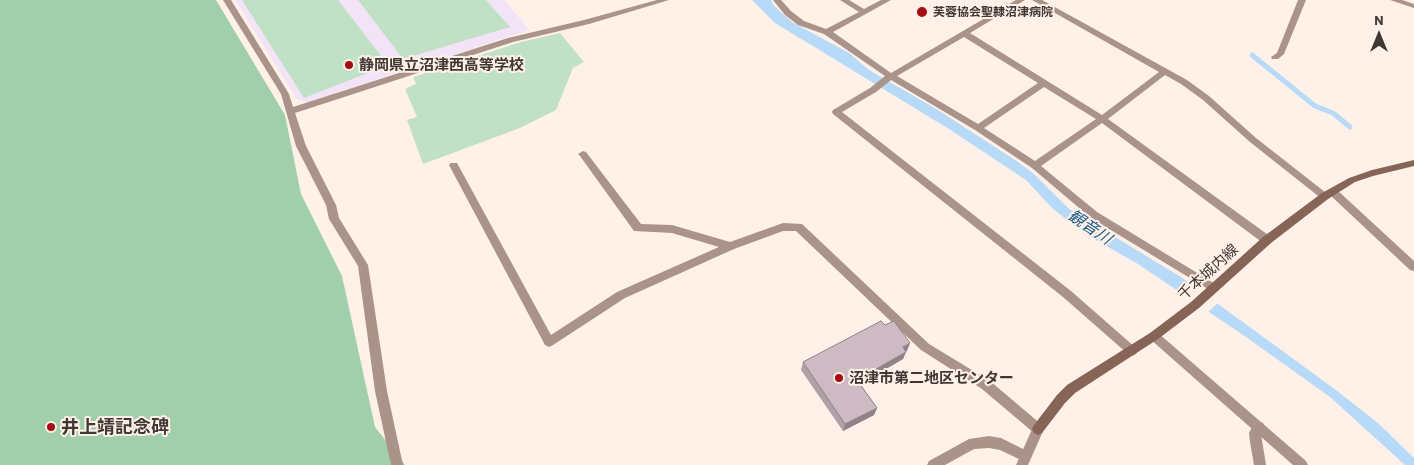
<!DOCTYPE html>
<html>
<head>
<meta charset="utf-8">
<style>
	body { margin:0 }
	#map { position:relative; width:1414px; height:465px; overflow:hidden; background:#fff0e8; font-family:Barlow,sans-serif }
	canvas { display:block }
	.north { position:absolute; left:1354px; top:10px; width:50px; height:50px; -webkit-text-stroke:4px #fff0e8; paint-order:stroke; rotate:0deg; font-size:14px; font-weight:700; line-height:20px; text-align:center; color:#3f3834 }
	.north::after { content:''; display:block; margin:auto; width:18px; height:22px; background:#3f3834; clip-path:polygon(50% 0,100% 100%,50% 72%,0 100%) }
</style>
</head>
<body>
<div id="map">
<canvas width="1414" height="465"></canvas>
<div class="north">N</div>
</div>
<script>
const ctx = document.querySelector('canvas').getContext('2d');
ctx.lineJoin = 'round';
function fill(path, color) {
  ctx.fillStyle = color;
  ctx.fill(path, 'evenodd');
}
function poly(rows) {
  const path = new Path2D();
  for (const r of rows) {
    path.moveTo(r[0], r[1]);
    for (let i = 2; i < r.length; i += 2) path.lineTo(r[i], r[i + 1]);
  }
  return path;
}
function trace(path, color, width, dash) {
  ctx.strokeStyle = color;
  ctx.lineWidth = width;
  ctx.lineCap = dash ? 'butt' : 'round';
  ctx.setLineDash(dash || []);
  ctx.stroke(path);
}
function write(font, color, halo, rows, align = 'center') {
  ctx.font = font + ' Barlow,"Noto Sans JP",sans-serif';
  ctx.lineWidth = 4;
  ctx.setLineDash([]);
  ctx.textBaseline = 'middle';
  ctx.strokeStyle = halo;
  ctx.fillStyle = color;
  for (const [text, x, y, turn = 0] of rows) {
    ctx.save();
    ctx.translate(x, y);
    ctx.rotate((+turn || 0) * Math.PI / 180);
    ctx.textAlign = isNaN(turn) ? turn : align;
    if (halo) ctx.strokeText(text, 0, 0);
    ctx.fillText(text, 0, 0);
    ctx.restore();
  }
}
const education = poly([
	[235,0,505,0,529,30,308,102,297,99]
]);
const green = poly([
	[242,0,338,0,388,65,304,98],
	[358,0,486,0,510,27,403,59],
	[560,33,584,62,573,68,556,110,520,128,423,164,407,120,417,117,405,89,416,84,413,77,521,42]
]);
const forest = poly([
	[0,0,216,0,285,115,301,194,342,276,375,427,405,465,0,465]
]);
const water = poly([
	[752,0,771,0,774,6,792,22,849,53,869,70,938,110,1018,162,1034,174,1069,209,1181,277,1336,390,1379,424,1414,458,1414,465,1405,465,1330,397,1246,337,1138,264,1087,235,1053,209,1026,180,949,129,775,23]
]);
const pier = poly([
	[1190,281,1219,302,1207,313,1178,292]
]);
const stream = poly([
	[1252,55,1315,106,1333,113,1350,127]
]);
const minor = poly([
	[223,0,231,0,289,94,293,107,508,38,584,20,657,0,669,0,589,24,513,42,295,113,306,146,336,205,339,218,368,265,387,391,403,465,391,465,375,391,358,266,329,219,326,205,296,146,281,94,223,0],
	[773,0,781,0,791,11,804,21,826,29,859,12,840,0,849,0,864,9,881,0,891,0,833,32,891,73,1016,0,1025,0,970,33,1102,115,1159,72,1032,0,1042,0,1187,80,1209,96,1256,138,1330,196,1325,200,1322,199,1250,142,1203,100,1181,84,1165,75,1108,119,1271,237,1272,240,1271,243,1263,243,1102,123,1041,166,1097,212,1217,285,1218,288,1217,291,1213,292,1091,218,1032,168,975,130,891,80,876,92,842,112,1071,291,1136,348,1138,351,1136,354,1132,356,1128,354,1063,297,833,114,832,112,833,110,870,88,885,76,824,34,798,25,785,15,773,0],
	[964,37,1038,83,978,124,897,76,964,37],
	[1044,87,1096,119,1035,161,984,128,1044,87],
	[1298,0,1306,0,1284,54,1278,59,1272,59,1271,57,1277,53,1298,0],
	[1390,0,1402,0,1414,4,1414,8,1390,0],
	[583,151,586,152,641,224,672,225,730,242,783,223,802,224,929,344,990,381,1042,425,1044,429,1042,433,1038,435,1034,433,982,389,921,350,796,231,783,231,734,249,625,298,553,345,549,347,545,345,449,165,451,163,457,163,551,335,617,292,719,247,672,233,634,231,580,156,578,154,583,151],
	[1333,188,1336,189,1414,261,1414,271,1410,270,1330,195,1328,192,1330,189,1333,188],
	[1259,421,1263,423,1265,427,1261,434,1266,465,1254,465,1250,442,1249,433,1251,429,1255,423,1259,421],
	[989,436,1001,438,1029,452,1031,456,1029,460,1025,462,1000,450,989,448,974,449,945,465,927,465,929,461,969,439,989,436]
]);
const tertiary = poly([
	[1154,331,1158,333,1306,461,1308,465,1293,465,1150,339,1148,336,1150,333,1154,331],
	[1038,423,1042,425,1044,429,1028,465,1016,465,1034,425,1038,423]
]);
const secondary = poly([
	[1414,160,1414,166,1373,176,1355,182,1328,199,1271,243,1199,308,1158,339,1075,393,1065,403,1042,433,1038,435,1034,433,1032,429,1034,425,1057,395,1067,385,1150,333,1191,302,1263,237,1322,193,1349,178,1372,170,1414,160]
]);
const wall = poly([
	[885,325,907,351,906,351,903,359,860,384,877,408,874,415,843,431,801,370,803,362]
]);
const shadedWall = poly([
	[910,343,907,351,900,355,903,347],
	[906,352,903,359,855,387,857,380],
	[877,408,874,415,843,431,845,424]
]);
const building = poly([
	[881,321,885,325,894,321,910,343,903,347,906,352,857,380,877,408,845,424,803,362,881,321]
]);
const markers = [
	[922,12,6,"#a40d11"],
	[349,65,5,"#a40d11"],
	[839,378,5,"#a40d11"],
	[51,427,5,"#a40d11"]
];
const farPoinames = [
	["芙蓉協会聖隷沼津病院",933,12]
];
const poiNames = [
	["静岡県立沼津西高等学校",359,65],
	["沼津市第二地区センター",849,378]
];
const streetNames = [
	["千本城内線",1208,272,-42]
];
const waterNames = [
	["観音川",1090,227,34]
];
const nearPoinames = [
	["井上靖記念碑",61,427]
];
fill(education, '#f3e3f6');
fill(green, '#c1e1c7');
fill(forest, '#a1cfab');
fill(water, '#b7daf9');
fill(pier, '#fff0e8');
trace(stream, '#b7daf9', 5);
fill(minor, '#aa9389');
fill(tertiary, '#aa9389');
fill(secondary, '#866556');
fill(wall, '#b0a0a7');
fill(shadedWall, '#908288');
fill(building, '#cdbac2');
trace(building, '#908288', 1);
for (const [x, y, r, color] of markers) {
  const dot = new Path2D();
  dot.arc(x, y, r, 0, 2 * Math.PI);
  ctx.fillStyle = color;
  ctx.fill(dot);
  trace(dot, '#fff0e8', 2);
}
write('bold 12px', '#3f3834', '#fff0e8', farPoinames, 'left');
write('bold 15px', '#3f3834', '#fff0e8', poiNames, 'left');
write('15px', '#3f3834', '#fff0e8', streetNames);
write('italic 16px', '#195c8b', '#fff0e8', waterNames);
write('bold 18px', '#3f3834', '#fff0e8', nearPoinames, 'left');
</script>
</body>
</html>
